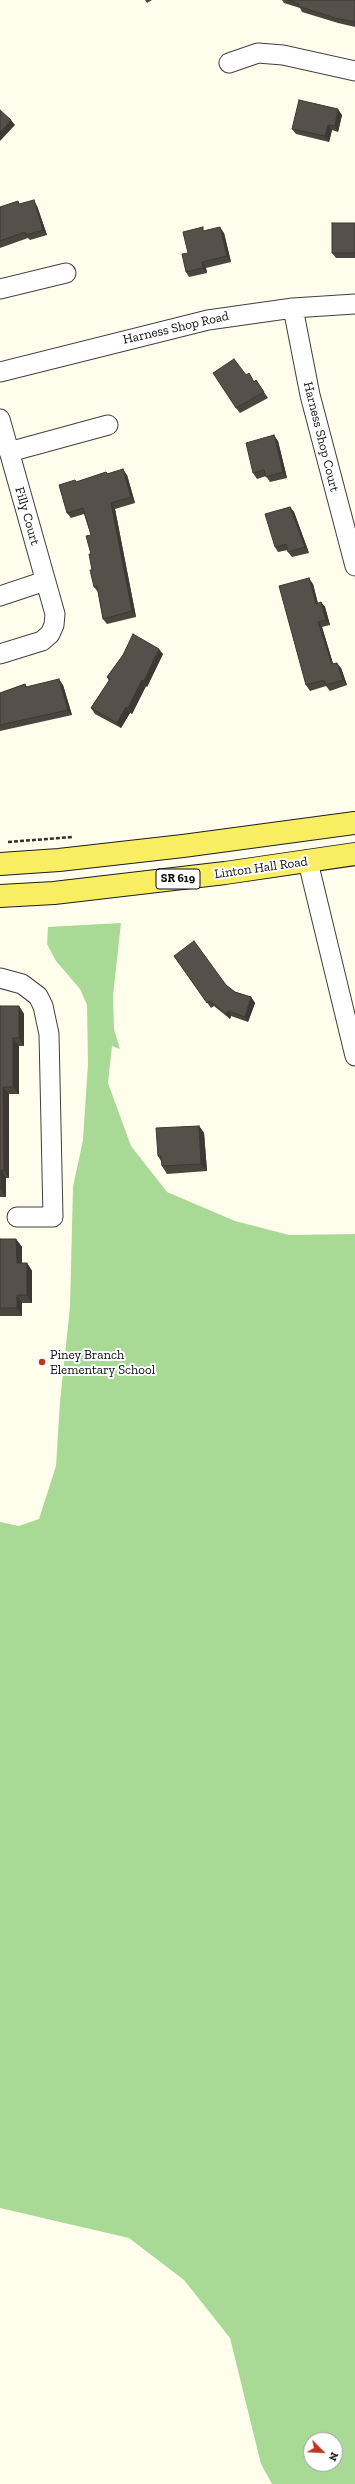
<!DOCTYPE html>
<html>
<head>
<meta charset="utf-8">
<style>
	body { margin:0 }
	#map { position:relative; width:355px; height:2484px; overflow:hidden; background:#fffeec; font-family:"Zilla Slab",serif }
	canvas { display:block }
	.north { position:absolute; left:303px; top:2432px; width:40px; height:40px; box-sizing:border-box; background:#fff; border:1px solid #9e9e9e; border-radius:50%; rotate:114deg; font-size:11px; font-weight:700; line-height:16px; text-align:center; color:#0d0d0d }
	.north::after { content:''; display:block; margin:auto; width:14px; height:18px; background:#bd3724; clip-path:polygon(50% 0,100% 100%,50% 72%,0 100%) }
</style>
</head>
<body>
<div id="map">
<canvas width="355" height="2484"></canvas>
<div class="north">N</div>
</div>
<script>
const ctx = document.querySelector('canvas').getContext('2d');
ctx.lineJoin = 'round';
function fill(path, color) {
  ctx.fillStyle = color;
  ctx.fill(path, 'evenodd');
}
function poly(rows) {
  const path = new Path2D();
  for (const r of rows) {
    path.moveTo(r[0], r[1]);
    for (let i = 2; i < r.length; i += 2) path.lineTo(r[i], r[i + 1]);
  }
  return path;
}
function trace(path, color, width, dash) {
  ctx.strokeStyle = color;
  ctx.lineWidth = width;
  ctx.lineCap = dash ? 'butt' : 'round';
  ctx.setLineDash(dash || []);
  ctx.stroke(path);
}
function write(font, color, halo, rows, align = 'center') {
  ctx.font = font + ' "Zilla Slab",serif';
  ctx.lineWidth = 4;
  ctx.setLineDash([]);
  ctx.textBaseline = 'middle';
  ctx.strokeStyle = halo;
  ctx.fillStyle = color;
  for (const [text, x, y, turn = 0] of rows) {
    ctx.save();
    ctx.translate(x, y);
    ctx.rotate((+turn || 0) * Math.PI / 180);
    ctx.textAlign = isNaN(turn) ? turn : align;
    if (halo) ctx.strokeText(text, 0, 0);
    ctx.fillText(text, 0, 0);
    ctx.restore();
  }
}
const forest = poly([
	[121,923,113,996,114,1029,120,1049,112,1046,108,1083,131,1146,167,1192,235,1221,289,1235,355,1234,355,2484,272,2484,261,2464,230,2338,184,2280,129,2238,0,2208,0,1522,19,1526,39,1519,56,1466,60,1402,70,1307,73,1187,83,1140,88,1064,87,1005,80,989,56,961,47,944,48,927],
	[311,2440,335,2440,335,2464,311,2464]
]);
const path = poly([
	[8,842,73,837]
]);
const minor = poly([
	[229,63,258,53,283,55,355,71],
	[0,289,66,273],
	[293,308,310,395,355,566],
	[0,372,208,320,293,308,355,304],
	[0,419,55,614,54,625,50,634,42,641,0,654],
	[9,452,108,425],
	[0,596,45,581],
	[308,862,355,1056],
	[0,978,22,984,38,996,43,1006,49,1034,53,1217,17,1217]
]);
const major = poly([
	[0,864,59,860,183,846,355,823],
	[0,896,54,893,225,873,355,854]
]);
const wall = poly([
	[145,0,152,0,147,3],
	[282,0,355,0,355,27,338,23,302,12,300,8,284,3],
	[342,115,338,132,332,130,329,142,296,134,292,129],
	[20,204,37,206,47,235,30,240,28,238,0,248,0,207],
	[355,223,355,258,336,258,332,253],
	[205,231,224,233,231,262,206,268,207,273,189,277,186,272,188,253],
	[246,375,254,382,256,380,268,398,240,413,236,408],
	[278,441,287,478,270,482,266,476,257,479,253,473],
	[106,472,108,474,127,475,135,503,115,509,136,617,107,624,103,619,98,592,94,587,91,554,91,535,84,514,71,518,67,513,77,482],
	[290,507,294,512,309,553,292,557,288,552,288,550,278,552,275,547],
	[313,584,318,603,321,602,325,607,330,625,322,627,333,664,341,668,347,685,330,691,326,686,310,691,306,685],
	[163,654,147,687,146,686,132,714,130,713,121,728,95,714,91,708,109,681,107,677,123,655],
	[25,684,27,687,63,685,72,715,0,731,0,693],
	[174,956,226,985,235,992,251,997,255,1003,248,1022,231,1016,230,1019,214,1006,211,1008],
	[0,1006,19,1006,24,1014,24,1046,19,1046,19,1094,9,1094,9,1178,6,1178,6,1197,0,1197],
	[199,1126,204,1133,207,1171,167,1174,162,1166,161,1161,158,1156],
	[0,1239,16,1239,22,1247,22,1263,27,1263,32,1271,32,1303,22,1303,22,1316,0,1316]
]);
const shadedWall = poly([
	[338,109,342,115,338,132,335,126],
	[11,120,15,125,0,141,0,132],
	[328,125,332,130,329,142,325,136],
	[34,200,37,206,47,235,43,230],
	[220,227,224,233,231,262,227,256],
	[202,262,206,268,207,273,203,268],
	[274,435,278,441,287,478,283,472],
	[123,469,127,475,135,503,131,497],
	[111,503,115,509,136,617,132,611],
	[290,507,294,512,309,553,305,547],
	[309,578,313,584,319,609,316,604],
	[321,602,325,607,330,625,326,620],
	[318,622,322,627,335,670,332,664],
	[159,649,163,654,147,687,144,681],
	[337,663,341,668,347,685,343,680],
	[59,679,63,685,72,715,68,710],
	[142,680,146,686,132,714,128,708],
	[126,707,130,713,121,728,117,723],
	[251,997,255,1003,248,1022,245,1017],
	[19,1006,24,1014,24,1046,19,1038],
	[228,1011,231,1016,230,1019,226,1014],
	[13,1038,19,1046,19,1094,13,1087],
	[3,1087,9,1094,9,1178,4,1170],
	[199,1126,204,1133,207,1171,201,1164],
	[1,1170,6,1178,6,1197,1,1189],
	[16,1239,22,1247,22,1271,17,1263],
	[27,1263,32,1271,32,1303,27,1295],
	[17,1295,22,1303,22,1316,17,1308]
]);
const building = poly([
	[288,0,355,0,355,22,335,18,298,6,299,4,288,0],
	[299,100,338,109,335,126,328,125,325,136,292,129,299,100],
	[0,110,11,120,0,132,0,110],
	[34,200,43,230,26,235,25,232,0,241,0,207,18,201,19,204,34,200],
	[332,223,355,223,355,253,332,253,332,223],
	[203,227,203,231,220,227,227,256,202,262,203,268,186,272,182,254,188,253,183,232,203,227],
	[234,359,246,375,249,373,254,382,256,380,264,392,236,408,213,373,234,359],
	[274,435,283,472,266,477,264,470,253,473,246,443,274,435],
	[123,469,131,497,111,503,132,611,103,619,97,586,94,587,90,570,92,570,89,554,91,554,86,536,91,535,83,508,67,513,59,485,75,480,76,482,106,472,107,474,123,469],
	[290,507,305,547,288,552,286,544,275,547,265,514,290,507],
	[309,578,316,604,321,602,326,620,318,622,332,664,337,663,343,680,326,685,324,680,306,685,279,586,309,578],
	[133,634,159,649,144,681,142,680,128,708,126,707,117,723,91,708,110,679,107,677,123,655,133,634],
	[59,679,68,710,0,725,0,693,25,684,26,687,59,679],
	[194,941,226,985,235,992,251,997,245,1017,228,1011,226,1014,210,1001,207,1003,174,956,194,941],
	[0,1006,19,1006,19,1038,13,1038,13,1087,3,1087,4,1170,1,1170,1,1189,0,1189,0,1006],
	[199,1126,201,1164,162,1166,161,1156,158,1156,156,1128,199,1126],
	[0,1239,16,1239,17,1263,27,1263,27,1295,17,1295,17,1308,0,1308,0,1239]
]);
const markers = [
	[42,1362,4,"#bd3724"]
];
const shields = [
	[178,879,44]
];
const shieldNames = [
	["SR 619",178,879]
];
const streetNames = [
	["Harness Shop Road",176,328,-13],
	["Harness Shop Court",321,437,76],
	["Filly Court",27,516,74],
	["Linton Hall Road",261,868,-8]
];
const poiNames = [
	["Piney Branch",50,1355],
	["Elementary School",50,1370]
];
fill(forest, '#a9da95');
trace(minor, '#404040', 21);
trace(major, '#1e1e1e', 24);
trace(path, '#2f2f2f', 2.5, [4, 2]);
trace(minor, '#fff', 19);
trace(major, '#f9ee62', 22);
fill(wall, '#49453f');
fill(shadedWall, '#3c3833');
fill(building, '#555049');
trace(building, '#3c3833', 1);
for (const [x, y, r, color] of markers) {
  const dot = new Path2D();
  dot.arc(x, y, r, 0, 2 * Math.PI);
  ctx.fillStyle = color;
  ctx.fill(dot);
  trace(dot, '#fff', 1.5);
}
for (const [x, y, w] of shields) {
  const box = new Path2D();
  box.roundRect(x - w / 2, y - 10, w, 20, 3);
  ctx.fillStyle = '#fff';
  ctx.fill(box);
  trace(box, '#0d0d0d', 1);
}
write('bold 12px', '#0d0d0d', null, shieldNames);
write('13px', '#0d0d0d', '#fff', streetNames);
write('13px', '#0d0d0d', '#fff', poiNames, 'left');
</script>
</body>
</html>
